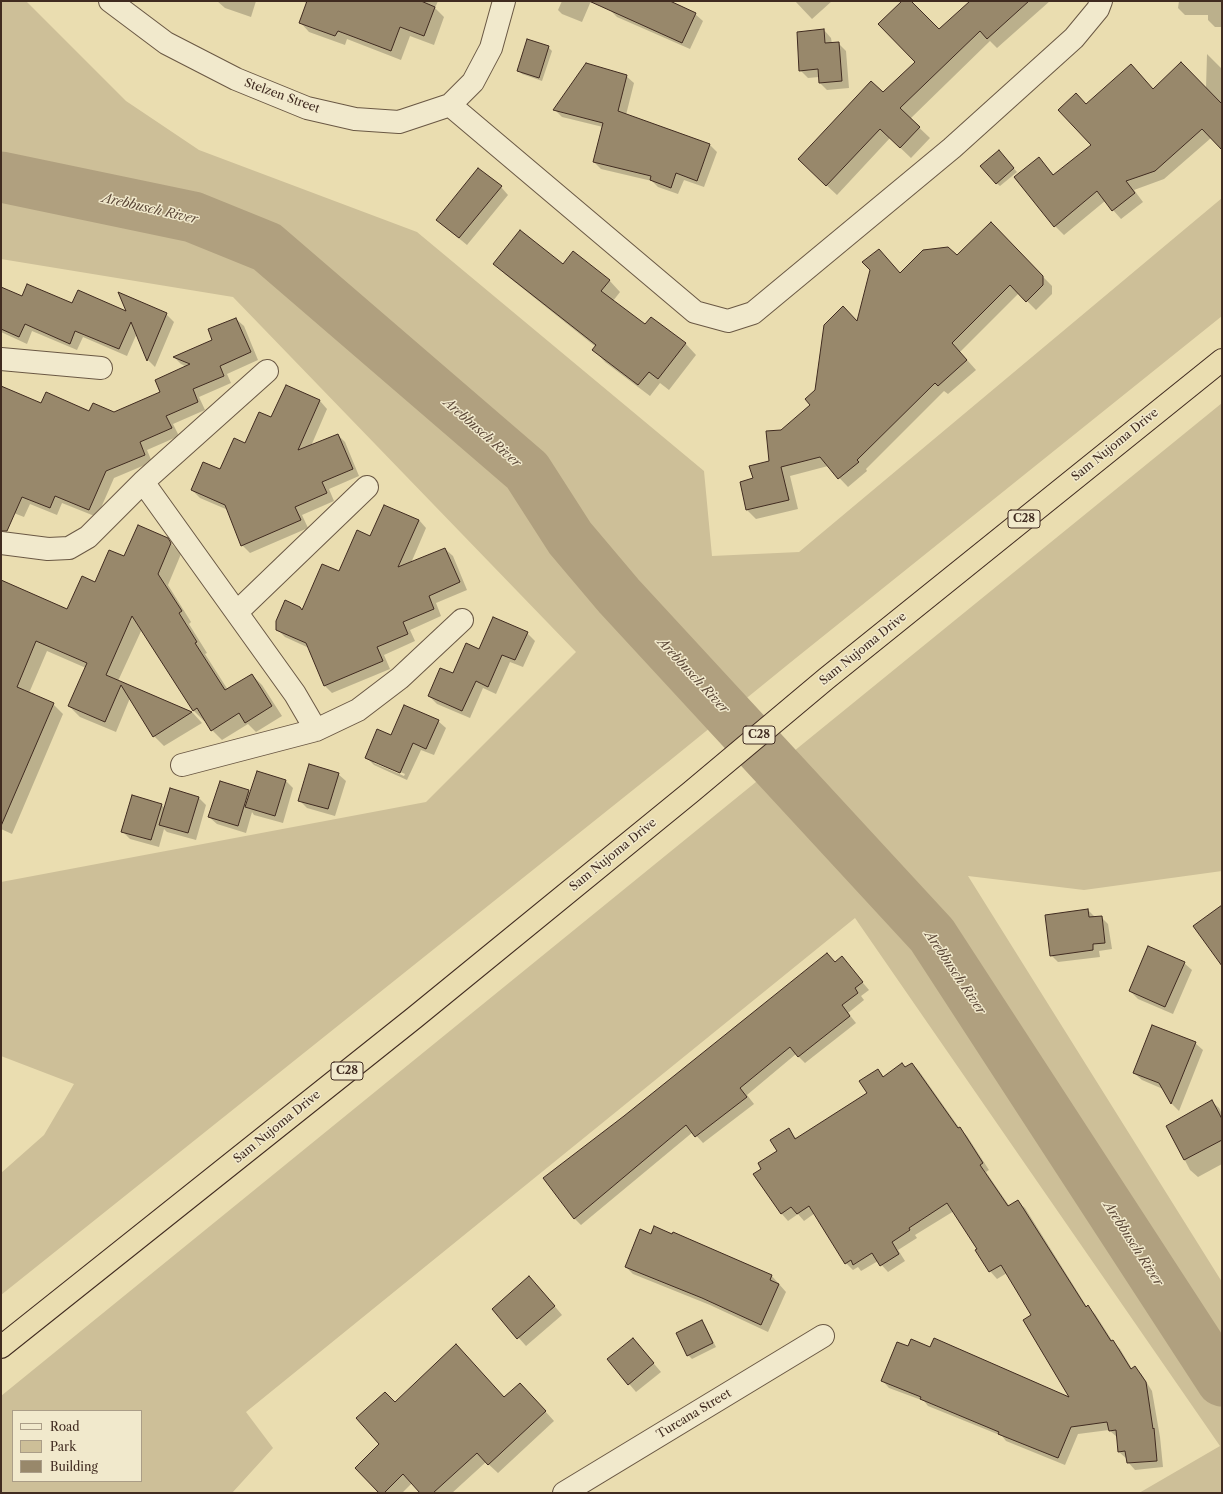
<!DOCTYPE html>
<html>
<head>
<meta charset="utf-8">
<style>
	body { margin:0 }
	#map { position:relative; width:1223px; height:1494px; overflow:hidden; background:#eaddb0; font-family:"Libre Caslon Text",serif }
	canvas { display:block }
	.frame { position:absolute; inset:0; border:2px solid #402b20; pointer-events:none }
	.legend { position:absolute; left:12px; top:1410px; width:130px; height:72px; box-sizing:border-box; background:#f1e9cc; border:1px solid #aa9d87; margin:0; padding:5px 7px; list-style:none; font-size:12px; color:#402b20 }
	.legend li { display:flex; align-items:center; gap:8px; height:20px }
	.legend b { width:20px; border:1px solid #aa9d87 }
</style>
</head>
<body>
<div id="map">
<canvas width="1223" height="1494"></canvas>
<div class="frame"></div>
<ul class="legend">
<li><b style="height:5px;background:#f1e9cc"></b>Road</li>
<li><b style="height:11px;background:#cdbf98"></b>Park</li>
<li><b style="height:11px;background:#98886b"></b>Building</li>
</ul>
</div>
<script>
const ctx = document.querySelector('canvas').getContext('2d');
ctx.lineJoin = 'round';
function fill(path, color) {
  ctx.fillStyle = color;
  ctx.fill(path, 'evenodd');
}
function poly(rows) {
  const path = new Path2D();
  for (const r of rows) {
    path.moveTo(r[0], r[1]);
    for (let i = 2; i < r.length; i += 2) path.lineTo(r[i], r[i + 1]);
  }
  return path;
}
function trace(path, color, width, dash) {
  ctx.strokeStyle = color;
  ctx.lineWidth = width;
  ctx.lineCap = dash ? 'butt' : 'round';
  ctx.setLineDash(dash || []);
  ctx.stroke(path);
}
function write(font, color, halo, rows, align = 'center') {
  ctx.font = font + ' "Libre Caslon Text",serif';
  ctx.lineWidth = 3;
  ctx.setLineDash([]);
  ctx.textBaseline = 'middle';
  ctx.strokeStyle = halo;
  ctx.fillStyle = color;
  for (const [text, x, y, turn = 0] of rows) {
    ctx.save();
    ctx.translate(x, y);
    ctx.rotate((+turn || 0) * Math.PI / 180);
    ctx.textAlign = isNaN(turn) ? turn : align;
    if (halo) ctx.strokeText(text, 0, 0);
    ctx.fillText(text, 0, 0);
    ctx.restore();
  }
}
const green = poly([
	[1,1,26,1,126,101,199,150,417,232,704,471,712,556,799,552,1222,198,1222,316,791,662,668,762,1,1295,1,1173,44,1135,74,1084,1,1056,1,882,426,802,576,652,233,297,1,259],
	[1222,403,1222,871,1084,890,968,876,1222,1282,1222,1493,1139,1493,1220,1446,855,918,246,1412,273,1448,232,1493,1,1493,1,1396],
	[13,1411,141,1411,141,1481,13,1481]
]);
const shadow = poly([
	[217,1,256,1,251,17,225,8],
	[301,1,438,1,435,8,444,17,434,45,410,36,401,60,347,39,345,45,309,32,300,22,307,3],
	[562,1,591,1,582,22,562,14,558,10],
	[613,1,667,1,695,14,703,21,690,49,617,17,609,9],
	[795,1,832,1,812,19],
	[903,1,910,1,939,31,972,1,1050,1,997,48,990,41,910,119,930,138,911,158,890,138,837,195,809,169,916,62],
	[1179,1,1222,1,1222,27,1215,27,1208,20,1208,15,1185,15,1178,8],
	[824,30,831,38,832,44,838,43,846,51,849,88,827,90,820,83,819,77,808,78,800,70],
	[548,47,552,51,542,81,522,74,519,70],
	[1207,54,1222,69,1222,149,1211,138,1164,179,1134,190,1143,202,1121,219,1105,201,1064,235,1055,226,1039,158,1054,175,1093,145,1087,105,1153,90,1206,88],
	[626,76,634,83,626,115,710,145,717,152,704,187,684,180,678,194,658,187,652,181,601,169,594,162,603,127,562,117,555,110],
	[1002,155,1017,172,1000,186,996,183],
	[501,187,508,195,467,245,445,227],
	[991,224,1052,286,1052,294,1036,310,1019,293,960,352,976,370,948,394,944,391,866,469,867,471,848,487,828,466,790,476,798,509,756,519,747,510,755,479,770,462,781,431,812,405,816,391,857,322,879,250,901,274,957,256],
	[494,264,563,265,609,280,620,292,613,301,646,326,685,343,696,355,669,390,660,383,650,396,605,362,594,350,596,347,506,275],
	[1,288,23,297,128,313,166,314,174,322,155,367,148,360,137,333,127,356,83,337,77,350,32,331,27,344,1,332],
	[236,319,244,326,258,360,227,374,231,383,199,397,205,410,173,424,179,436,147,450,152,462,114,478,97,517,62,503,57,515,30,504,24,517,1,508,1,387,41,404,90,412,114,413,161,393,187,367,181,364,174,357,214,340],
	[286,386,320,401,327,409,311,446,338,435,345,442,359,476,329,489,334,501,302,515,308,528,250,553,242,545,228,510,200,498,192,490,221,471,246,444,272,419],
	[419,520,426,528,411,563,445,549,453,556,467,590,436,603,441,616,410,630,415,641,384,655,390,669,332,693,325,686,309,648,285,637,277,629,302,610,340,573,371,537],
	[167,539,181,554,168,585,191,622,189,624,207,653,205,654,228,690,252,675,262,685,282,716,256,732,248,724,222,740,212,730,206,720,204,721,194,711,142,629,118,681,192,712,202,723,164,746,154,736,130,698,116,732,80,717,69,706,86,668,47,651,29,693,53,704,63,714,12,834,1,829,1,581,68,610,95,583,124,558],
	[527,633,535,641,523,667,510,662,496,694,483,688,470,718,437,704,429,696,480,650],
	[438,721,446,728,434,755,421,750,407,780,374,765,366,757,391,736],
	[374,760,405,774,404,776,374,763],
	[338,774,346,781,335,816,307,808,299,800],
	[286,781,293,788,283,823,254,815,252,812,246,833,217,824,209,817,248,791,251,793],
	[170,789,199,798,206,805,196,840,167,832,164,829,159,847,130,839,122,831,161,805,165,808],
	[1088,910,1095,917,1101,917,1108,924,1112,949,1099,951,1100,957,1058,962,1051,955],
	[842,958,869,990,861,996,864,1000,848,1013,856,1023,805,1063,796,1054,747,1095,754,1104,703,1143,693,1132,581,1225,574,1218],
	[1184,963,1192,970,1173,1014,1138,999,1130,991],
	[1195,1043,1203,1050,1179,1111,1172,1104,1163,1089,1142,1080,1134,1073],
	[912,1064,919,1071,960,1129,967,1136,989,1170,986,1172,1010,1207,1017,1201,1025,1208,1087,1307,1095,1314,1113,1342,1120,1349,1132,1369,1135,1367,1142,1375,1152,1391,1160,1437,1163,1467,1135,1470,1128,1462,1127,1459,1119,1452,1118,1438,1109,1430,1078,1434,1065,1465,1006,1441,1002,1436,928,1406,924,1401,889,1388,882,1380,1071,1400,1033,1315,1007,1273,997,1279,990,1271,978,1249,954,1211,915,1235,917,1238,898,1250,905,1261,888,1272,878,1261,861,1271,858,1267,853,1270,846,1263,815,1213,804,1221,798,1214,788,1221,781,1213,763,1169,778,1151,788,1130,797,1139,868,1093,878,1071,884,1077,906,1068],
	[1211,1101,1219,1108,1222,1114,1222,1164,1198,1177,1190,1170,1167,1126],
	[626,1267,771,1275,786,1292,768,1332,710,1305,633,1274],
	[537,1285,562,1315,526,1346,493,1309],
	[702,1321,705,1325,716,1347,692,1359,688,1355],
	[633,1339,661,1372,636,1392,608,1359],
	[529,1393,554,1421,498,1473,486,1462,452,1493,422,1493,412,1483,402,1493,380,1493,381,1444,395,1403,505,1398]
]);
const river = poly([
	[1,177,193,217,267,247,527,471,570,538,619,596,932,935,1222,1381]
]);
const building = poly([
	[307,1,421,1,435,7,424,36,400,27,391,51,338,31,335,36,299,23,307,1],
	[589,1,670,1,696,13,682,43,589,1],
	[902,1,911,1,939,29,970,1,1029,1,987,39,980,31,900,108,920,127,900,148,880,129,826,186,798,159,871,81,883,92,915,62,878,24,902,1],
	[824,29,825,43,839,42,842,81,819,83,818,69,799,71,797,32,824,29],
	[527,39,549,46,539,78,517,71,527,39],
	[1181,62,1222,104,1222,150,1202,129,1155,171,1126,181,1135,193,1112,211,1097,191,1054,227,1014,177,1039,157,1053,175,1091,145,1058,110,1076,93,1086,104,1131,64,1153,89,1181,62],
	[586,63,627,75,618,111,710,144,697,181,676,173,671,188,650,180,651,176,593,162,603,123,553,110,586,63],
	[999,150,1014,168,996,184,980,166,999,150],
	[478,168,502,186,459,238,436,220,478,168],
	[991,222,1043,276,1043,285,1026,302,1010,285,952,343,967,360,938,386,935,383,857,460,859,462,838,479,820,457,781,467,789,500,746,510,740,482,753,478,749,466,769,461,766,431,781,430,810,405,805,399,815,390,824,325,843,306,857,321,870,270,862,262,879,249,900,273,923,250,948,247,957,255,991,222],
	[520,230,563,264,573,251,610,280,601,291,645,324,651,317,686,343,658,379,649,372,638,385,592,350,596,345,493,264,520,230],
	[27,284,72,303,78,290,126,311,118,292,167,313,147,361,131,322,119,349,75,331,70,344,25,324,19,337,1,329,1,287,22,296,27,284],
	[236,318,251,352,220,366,224,376,193,389,198,402,166,416,172,428,140,442,145,455,106,471,89,510,55,496,50,508,22,497,7,531,1,531,1,386,41,403,46,392,89,411,93,403,114,412,160,392,155,380,190,364,173,357,212,340,208,329,236,318],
	[286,385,320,400,298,450,338,434,353,469,322,482,327,493,295,507,301,520,241,546,225,505,191,490,203,462,220,469,234,438,245,443,259,412,271,417,286,385],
	[384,505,419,520,398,567,445,548,460,582,429,596,434,609,403,622,408,634,377,647,383,661,324,686,306,643,276,630,276,621,285,600,300,607,302,610,322,564,339,571,357,530,370,536,384,505],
	[138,525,168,538,171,543,158,574,182,611,179,613,197,642,195,643,225,690,252,674,272,706,245,723,239,713,211,731,197,708,193,711,132,616,106,675,192,712,153,737,121,685,105,722,68,706,87,663,36,641,17,687,54,703,1,826,1,580,67,609,82,576,95,582,109,550,124,556,138,525],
	[493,617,528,632,515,660,502,655,488,687,476,681,462,711,428,696,440,668,453,673,466,643,479,649,493,617],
	[404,705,439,720,426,749,413,743,400,773,365,758,377,729,391,735,404,705],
	[309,764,339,773,328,809,298,801,309,764],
	[257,771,286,780,275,816,245,807,257,771],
	[220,781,249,790,238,826,208,817,220,781],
	[170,788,199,797,188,833,159,825,170,788],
	[132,795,162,804,151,840,121,832,132,795],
	[1222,905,1222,966,1193,926,1222,905],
	[1088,909,1089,917,1102,916,1105,943,1093,944,1093,950,1050,956,1045,915,1088,909],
	[1148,946,1185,962,1165,1007,1129,991,1148,946],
	[827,953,835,962,842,956,863,982,855,988,858,993,842,1005,850,1016,798,1057,790,1047,740,1088,747,1097,695,1137,686,1125,574,1219,543,1178,624,1116,827,953],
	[1152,1025,1196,1042,1171,1104,1159,1083,1133,1073,1152,1025],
	[902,1063,905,1067,912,1063,958,1128,960,1127,983,1163,980,1165,1008,1206,1018,1200,1086,1307,1088,1305,1111,1341,1113,1340,1131,1369,1135,1366,1146,1382,1153,1429,1154,1428,1157,1461,1127,1463,1125,1451,1118,1452,1116,1430,1109,1431,1107,1422,1071,1427,1058,1458,998,1434,999,1432,920,1399,921,1397,881,1381,897,1342,908,1346,911,1339,930,1347,934,1338,1069,1397,1023,1320,1031,1315,1001,1265,989,1272,975,1250,977,1249,947,1203,909,1228,910,1230,892,1242,899,1254,880,1266,872,1253,853,1265,851,1260,845,1264,809,1206,797,1214,791,1207,781,1214,753,1174,761,1169,758,1163,777,1151,770,1140,789,1128,795,1139,867,1093,859,1081,878,1069,883,1077,902,1063],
	[1212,1100,1222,1119,1222,1140,1184,1160,1166,1126,1212,1100],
	[654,1226,672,1234,673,1232,772,1275,770,1280,779,1284,761,1325,702,1298,625,1267,640,1229,651,1234,654,1226],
	[529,1276,555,1306,517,1339,492,1309,529,1276],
	[702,1320,713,1343,687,1356,676,1333,702,1320],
	[633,1338,654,1363,628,1385,607,1359,633,1338],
	[456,1344,504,1397,520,1383,546,1411,488,1465,477,1453,433,1493,420,1493,403,1474,384,1493,379,1493,355,1468,379,1444,356,1418,385,1392,395,1402,456,1344]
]);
const minor = poly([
	[110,1,166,43,236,79,307,108,355,119,399,122,450,105,473,82,491,48,504,1],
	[450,105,695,312,728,321,753,313,952,148,1074,38,1098,9,1101,1],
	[1,359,101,368],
	[143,482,295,694,316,730],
	[1,543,48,549,69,548,88,537,143,482,267,371],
	[237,612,367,487],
	[182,765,316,730,358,710,400,678,462,620],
	[564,1493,823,1336]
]);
const trunk = poly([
	[1,1347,414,1018,691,792,827,678,1222,360]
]);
const shields = [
	[1024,519,32],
	[759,735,32],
	[347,1071,32]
];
const shieldNames = [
	["C28",1024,519],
	["C28",759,735],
	["C28",347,1071]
];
const streetNames = [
	["Stelzen Street",282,96,20],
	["Sam Nujoma Drive",1115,445,-39],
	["Sam Nujoma Drive",863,649,-39],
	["Sam Nujoma Drive",613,855,-39],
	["Sam Nujoma Drive",277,1127,-39],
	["Turcana Street",694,1414,-31]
];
const waterNames = [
	["Arebbusch River",150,209,13],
	["Arebbusch River",482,433,41],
	["Arebbusch River",693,676,47],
	["Arebbusch River",955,973,56],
	["Arebbusch River",1133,1244,57]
];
fill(green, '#cdbf98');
fill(shadow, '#0003');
trace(river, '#b0a07f', 51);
fill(building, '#98886b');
trace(building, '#402b20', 1);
trace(minor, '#6a5844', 24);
trace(trunk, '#402b20', 24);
trace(minor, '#f1e9cc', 22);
trace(trunk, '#eaddb0', 22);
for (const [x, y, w] of shields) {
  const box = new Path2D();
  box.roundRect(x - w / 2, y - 9, w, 18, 3);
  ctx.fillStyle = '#f1e9cc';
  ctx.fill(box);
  trace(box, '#402b20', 1);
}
write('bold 11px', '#402b20', null, shieldNames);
write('12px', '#402b20', '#f1e9cc', streetNames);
write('italic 13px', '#5c4838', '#f1e9cc', waterNames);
</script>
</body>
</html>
